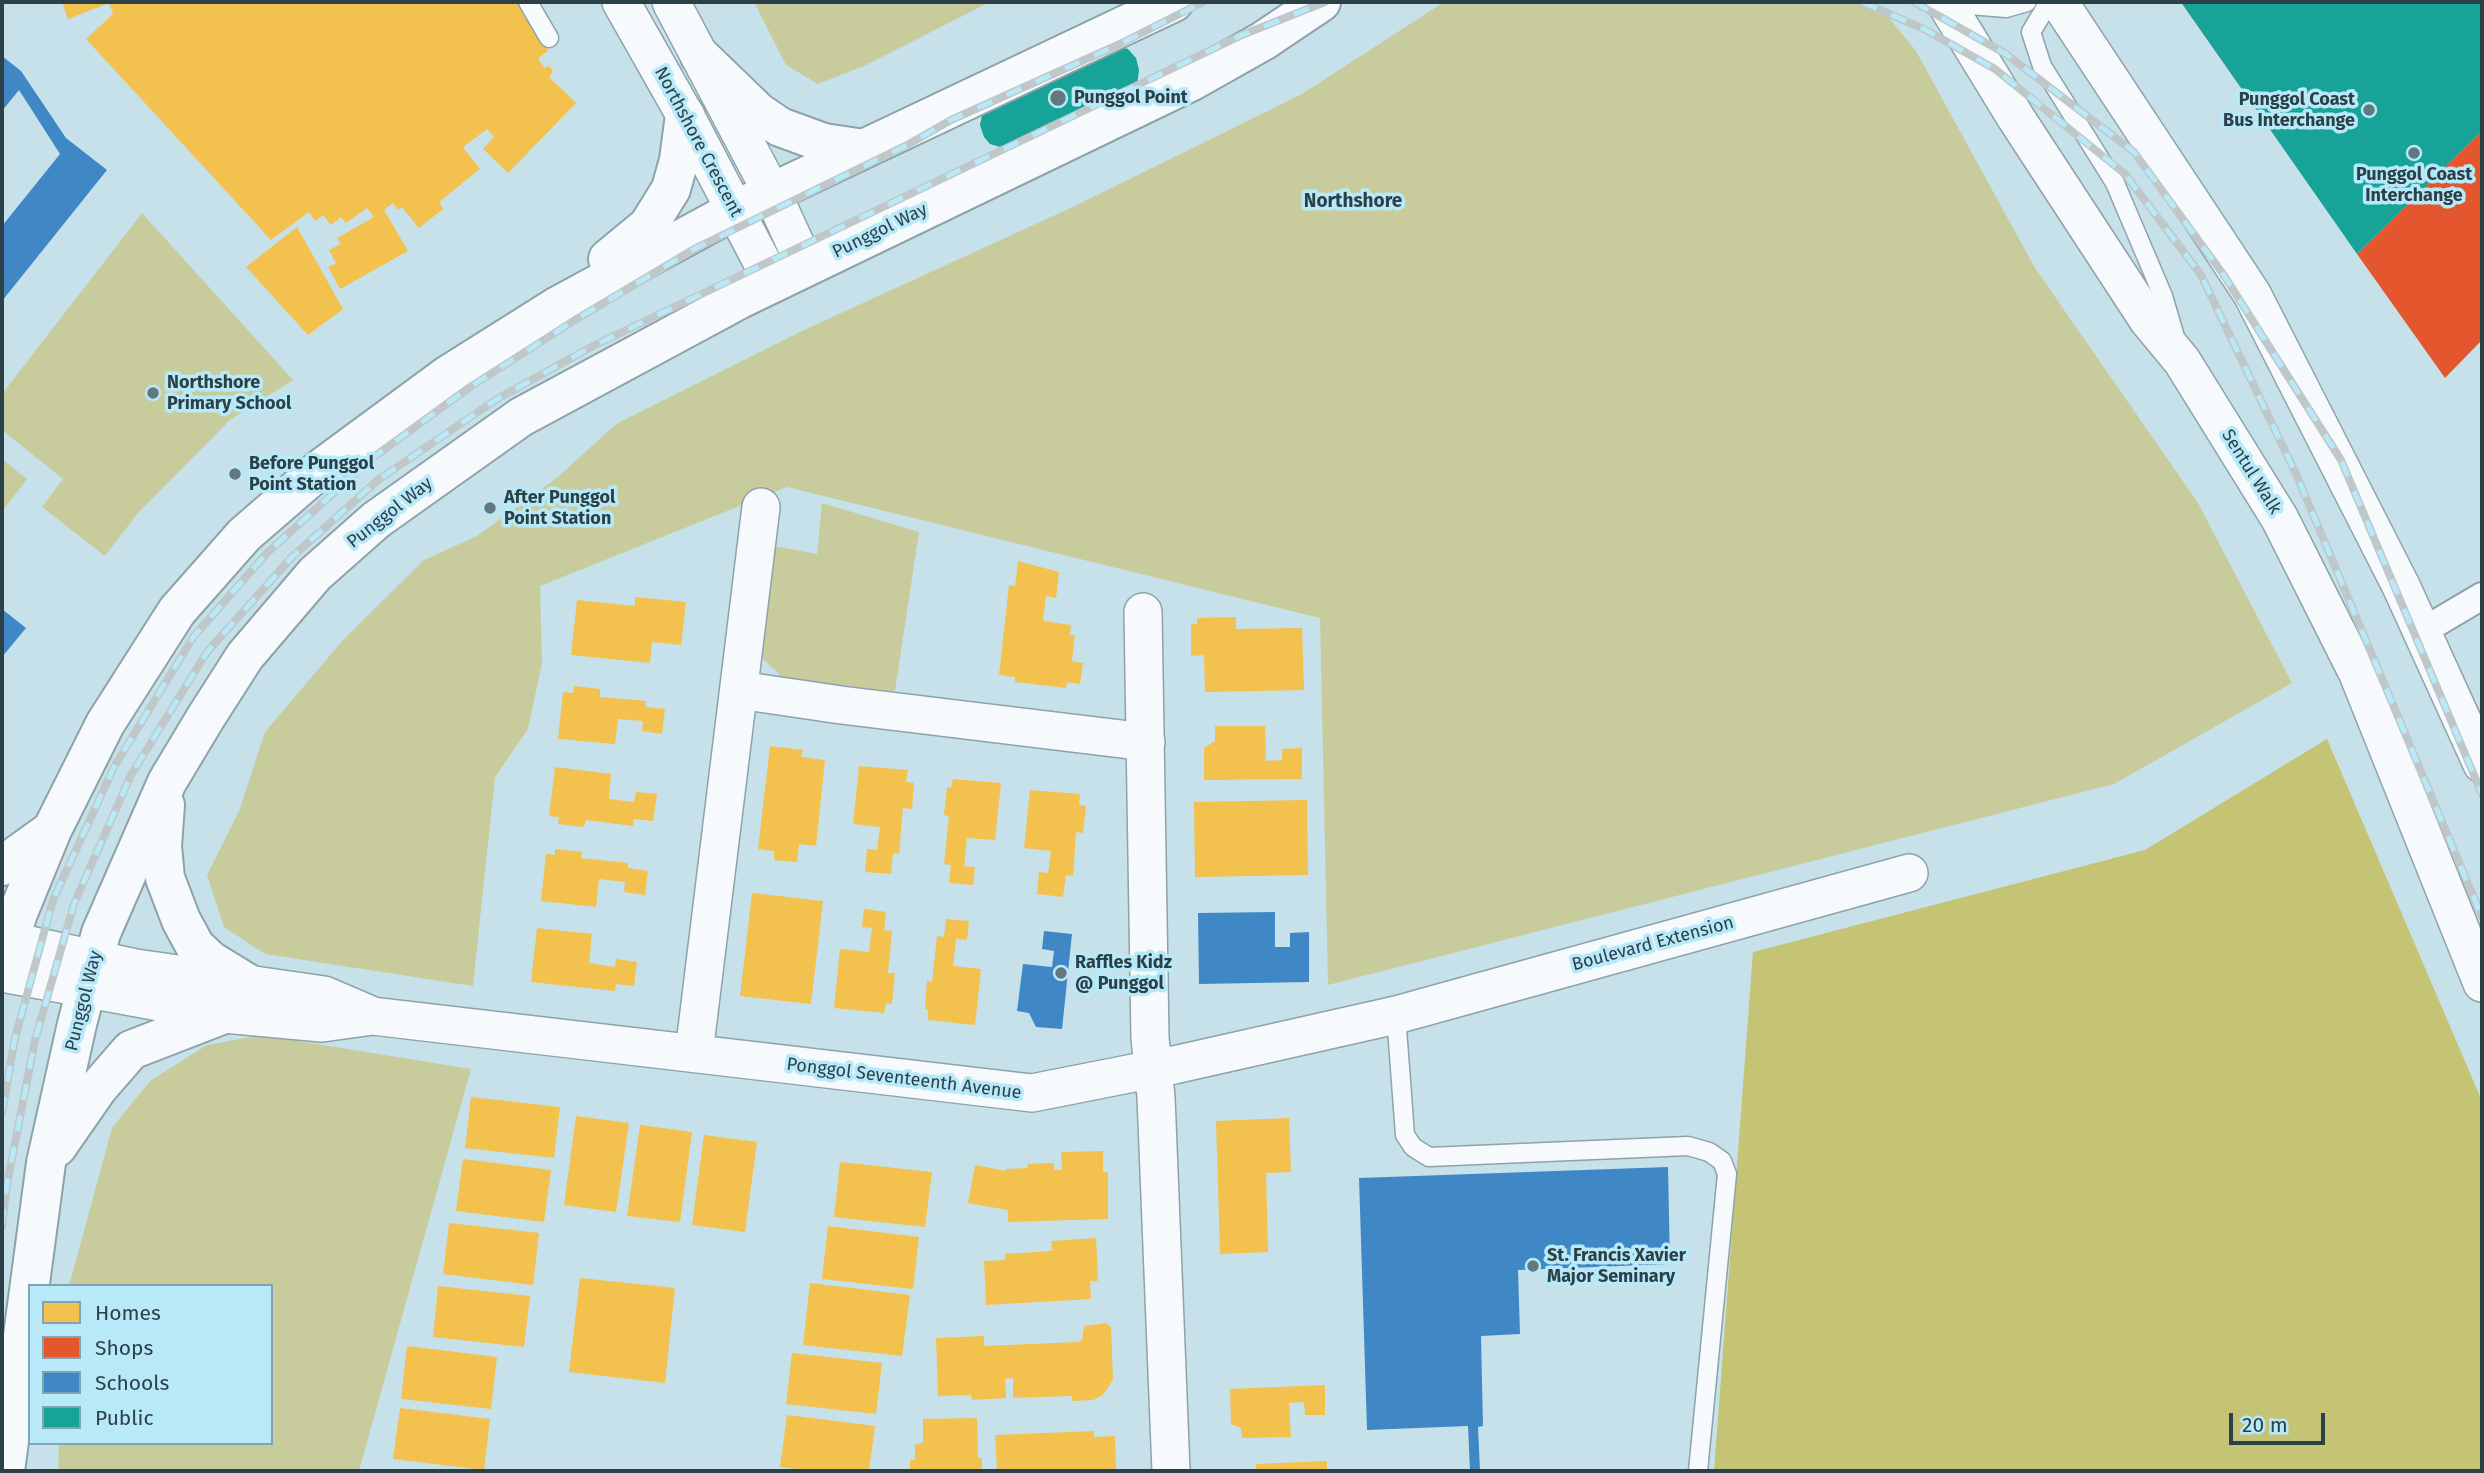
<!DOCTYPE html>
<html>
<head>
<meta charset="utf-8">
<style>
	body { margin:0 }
	#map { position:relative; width:2484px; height:1473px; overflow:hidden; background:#c7e1ea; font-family:"Fira Sans",sans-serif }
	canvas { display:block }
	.frame { position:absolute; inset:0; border:4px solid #2c4047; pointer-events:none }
	.legend { position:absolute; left:28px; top:1284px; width:245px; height:161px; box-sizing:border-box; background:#b8e9f9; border:2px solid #80a5b2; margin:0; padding:9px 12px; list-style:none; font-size:21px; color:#2c4047 }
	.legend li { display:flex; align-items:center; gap:14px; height:35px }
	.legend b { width:35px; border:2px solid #80a5b2 }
	.scale { position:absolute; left:2229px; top:1413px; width:96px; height:32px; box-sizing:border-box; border:4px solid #2c4047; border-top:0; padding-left:9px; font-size:21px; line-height:24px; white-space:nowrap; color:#2c4047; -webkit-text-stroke:5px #b8e9f9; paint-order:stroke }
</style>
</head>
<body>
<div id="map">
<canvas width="2484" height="1473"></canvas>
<div class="frame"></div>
<ul class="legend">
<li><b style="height:19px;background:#f2c14e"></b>Homes</li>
<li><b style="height:19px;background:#e4572e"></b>Shops</li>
<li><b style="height:19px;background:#3f88c5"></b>Schools</li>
<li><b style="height:19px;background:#17a398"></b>Public</li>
</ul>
<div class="scale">20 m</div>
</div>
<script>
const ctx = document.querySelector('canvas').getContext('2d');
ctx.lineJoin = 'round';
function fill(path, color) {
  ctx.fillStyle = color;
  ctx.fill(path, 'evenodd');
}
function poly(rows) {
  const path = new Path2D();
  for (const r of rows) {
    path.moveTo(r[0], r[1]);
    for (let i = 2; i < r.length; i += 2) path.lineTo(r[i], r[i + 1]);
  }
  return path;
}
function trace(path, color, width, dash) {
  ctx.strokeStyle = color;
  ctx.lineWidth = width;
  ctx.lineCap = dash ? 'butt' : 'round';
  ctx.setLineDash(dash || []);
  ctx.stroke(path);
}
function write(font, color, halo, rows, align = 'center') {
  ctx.font = font + ' "Fira Sans",sans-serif';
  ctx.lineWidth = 7;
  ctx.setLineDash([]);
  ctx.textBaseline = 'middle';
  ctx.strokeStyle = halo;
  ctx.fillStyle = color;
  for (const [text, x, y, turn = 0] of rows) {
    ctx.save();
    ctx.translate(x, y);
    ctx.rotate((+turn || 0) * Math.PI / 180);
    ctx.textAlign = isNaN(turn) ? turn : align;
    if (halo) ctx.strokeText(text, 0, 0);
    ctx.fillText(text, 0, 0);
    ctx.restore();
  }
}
const green = poly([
	[754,2,990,2,864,66,818,84,786,65],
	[1444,2,1876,2,1916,51,2035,268,2198,503,2292,683,2114,784,1328,985,1320,618,787,487,540,586,542,663,528,729,495,777,473,986,265,954,224,927,207,875,239,811,265,732,342,641,424,560,477,536,559,476,616,424,804,330,1075,206,1302,94],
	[142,213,293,380,230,420,137,514,105,556,42,507,63,479,2,430,2,394],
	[2,459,27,479,2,512],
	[822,503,919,532,895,691,785,680,761,657,774,546,817,554],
	[261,1035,471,1069,359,1471,58,1471,59,1443,271,1443,271,1286,69,1286,112,1128,150,1081,207,1045]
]);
const forest = poly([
	[2327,739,2482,1101,2482,1471,1714,1471,1753,952,2145,850]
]);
const homes = poly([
	[62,2,520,2,548,51,538,58,544,68,549,66,553,71,549,77,576,103,508,173,483,149,494,137,487,129,463,147,480,169,439,202,443,209,419,228,402,207,398,210,393,203,384,210,408,251,340,289,328,267,336,263,329,250,341,244,337,238,374,217,367,208,346,223,341,217,331,225,323,215,315,221,309,212,271,240,86,39,113,14,109,3,68,19],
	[297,227,343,309,308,335,246,267],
	[1018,561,1059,572,1056,598,1046,596,1043,621,1071,625,1070,635,1075,635,1072,661,1083,663,1080,684,1067,682,1066,688,1015,682,1015,677,999,675,1009,585,1015,586],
	[635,597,686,602,681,645,652,642,650,663,571,655,577,600,635,606],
	[1236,617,1236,629,1302,628,1304,690,1205,692,1204,655,1191,656,1191,624,1197,624,1197,618],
	[574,686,600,689,600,697,646,701,646,707,665,709,662,734,642,731,643,721,618,719,615,744,558,739,563,692,573,693],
	[1215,726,1265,726,1266,761,1282,760,1282,749,1302,748,1302,779,1204,780,1204,748,1215,741],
	[770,746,803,750,801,757,825,760,816,846,799,844,797,862,774,860,774,851,758,849],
	[859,766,908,770,906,782,914,783,912,809,903,808,899,854,893,853,891,874,865,872,867,849,877,850,880,827,853,824],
	[555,767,611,774,609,799,634,802,636,792,657,794,653,821,634,819,633,826,586,820,584,827,558,824,559,817,549,816],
	[953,779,1001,783,995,840,967,838,964,866,975,867,973,885,949,883,951,865,944,864,949,816,944,815,947,787,951,788],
	[1030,790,1080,794,1079,805,1086,806,1083,833,1076,832,1073,876,1066,875,1063,897,1037,894,1039,872,1048,873,1051,851,1024,848],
	[1307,800,1308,875,1195,877,1194,802],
	[555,849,582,852,581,858,628,863,628,868,648,871,645,895,624,892,625,882,599,879,596,907,541,901,546,854,555,855],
	[752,893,823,901,811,1004,740,996],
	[864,909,886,912,884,930,892,931,888,973,895,973,892,1004,886,1003,884,1013,834,1008,840,949,869,952,872,928,862,927],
	[946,919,969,921,967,940,956,939,953,966,981,969,975,1025,928,1020,928,1010,925,1009,927,981,932,982,937,936,944,937],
	[537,928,592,934,589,963,615,967,616,959,637,962,634,986,616,984,615,991,531,982],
	[471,1097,560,1107,554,1158,465,1148],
	[576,1116,629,1123,616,1212,564,1205],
	[1289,1118,1291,1172,1266,1173,1268,1252,1220,1254,1216,1121],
	[640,1125,692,1132,680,1222,627,1216],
	[704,1135,757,1142,745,1232,692,1225],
	[1103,1151,1103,1172,1108,1172,1108,1219,1008,1222,1008,1210,968,1203,975,1165,1006,1171,1005,1169,1028,1168,1027,1164,1054,1163,1054,1170,1062,1170,1061,1152],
	[463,1159,551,1170,544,1222,456,1211],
	[840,1162,932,1172,925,1227,834,1217],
	[449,1223,539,1233,533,1285,443,1274],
	[828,1226,919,1237,913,1289,822,1279],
	[1096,1238,1098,1281,1090,1281,1091,1299,986,1305,984,1261,1005,1260,1005,1254,1052,1251,1051,1241],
	[580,1278,675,1288,665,1383,569,1372],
	[810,1283,910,1295,902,1356,803,1345],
	[438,1286,530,1296,524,1347,433,1337],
	[1106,1323,1111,1327,1113,1380,1103,1395,1093,1400,1072,1401,1072,1396,1013,1398,1013,1378,1005,1379,1006,1398,972,1400,971,1395,938,1396,936,1338,984,1336,984,1346,1078,1342,1082,1340,1084,1326],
	[407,1346,497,1357,491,1409,401,1399],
	[792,1353,882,1363,876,1414,786,1404],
	[1325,1385,1325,1415,1305,1415,1304,1402,1289,1403,1291,1437,1242,1438,1241,1428,1231,1424,1230,1389],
	[400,1408,490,1419,484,1470,393,1459],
	[787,1415,875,1426,869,1471,814,1471,780,1467],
	[977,1418,978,1458,982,1458,982,1471,910,1471,910,1460,915,1460,915,1444,923,1443,923,1419],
	[1094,1431,1094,1437,1115,1436,1116,1471,997,1471,995,1435],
	[1327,1461,1327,1471,1257,1471,1256,1469,1256,1464]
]);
const shops = poly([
	[2181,2,2330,2,2242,89],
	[2482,131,2482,340,2445,378,2357,254]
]);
const schools = poly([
	[2,56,21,71,66,138,107,170,2,301,2,226,60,154,19,90,2,111],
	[2,609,26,628,2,657],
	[1275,912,1275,947,1290,947,1290,933,1309,932,1309,982,1199,984,1198,913],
	[1044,931,1072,934,1062,1029,1036,1027,1029,1013,1017,1011,1023,964,1052,967,1054,951,1042,949],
	[1668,1167,1670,1264,1518,1270,1520,1334,1481,1336,1483,1426,1478,1427,1480,1471,1470,1471,1468,1426,1367,1430,1359,1178]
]);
const public = poly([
	[2181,2,2482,2,2482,131,2357,254],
	[1111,44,1128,49,1136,58,1139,70,1137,86,1121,102,1022,149,1000,147,990,144,984,137,980,125,983,110]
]);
const service = poly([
	[528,2,549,38],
	[2049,2,2031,32,2042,66,2115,183,2163,296,2175,337],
	[1946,3,2006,8,2027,2],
	[1396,1015,1405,1135,1413,1147,1429,1157,1688,1146,1709,1152,1722,1161,1727,1174,1698,1471]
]);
const pedestrian = poly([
	[2423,631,2482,596]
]);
const minor = poly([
	[621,2,685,115,773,283],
	[671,2,772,193,806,267],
	[1945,2,2016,118,2148,320,2182,361,2280,519,2358,674,2482,983],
	[2059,2,2252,294,2401,586,2482,764],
	[1143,612,1150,1038,1156,1097,1171,1471],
	[739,690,841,705,1146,742],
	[2,939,136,968,324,995,373,1016],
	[2,973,224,1014,322,1023,373,1016,1032,1093,1174,1065,1396,1015,1909,873],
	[694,1053,761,507]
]);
const secondary = poly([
	[700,56,758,112,780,127,824,143,864,149],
	[608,259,648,226,671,189,679,160,685,115],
	[165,805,162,846,165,878,181,920,195,946,211,961,247,983],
	[2,866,52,830],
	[2,962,18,913,52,830,105,724,177,611,244,535,319,470,448,375,556,307,735,210,1174,2],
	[57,1147,98,1088,131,1050,224,1014],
	[5,1471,46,1163,77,1024,101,933,167,782,206,717,245,656,315,574,376,520,521,417,740,299,1192,81,1263,41,1321,2]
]);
const rail = poly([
	[1862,2,1924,29,1995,69,2125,174,2201,275,2297,476,2482,917],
	[1914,2,2006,54,2134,152,2223,274,2341,460,2482,794],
	[2,1113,15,1038,53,900,114,767,194,636,267,553,371,459,470,387,575,320,696,248,909,144,951,120,1122,43,1203,2],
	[2,1226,7,1184,35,1040,74,904,131,775,207,652,292,557,378,480,497,399,595,345,1242,35,1325,2]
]);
const markers = [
	[1058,98,9,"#627880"],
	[2369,110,7,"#627880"],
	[2414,153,7,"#627880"],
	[153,393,7,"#627880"],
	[235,474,7,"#627880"],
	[490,508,7,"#627880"],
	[1061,973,7,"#627880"],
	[1533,1266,7,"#627880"]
];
const poiNames = [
	["Punggol Point",1074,98],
	["Punggol Coast",2355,100,"right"],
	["Bus Interchange",2355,121,"right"],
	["Punggol Coast",2414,175,"center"],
	["Interchange",2414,196,"center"],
	["Northshore",167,383],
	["Primary School",167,404],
	["Before Punggol",249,464],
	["Point Station",249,485],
	["After Punggol",504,498],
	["Point Station",504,519],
	["Raffles Kidz",1075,963],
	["@ Punggol",1075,984],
	["St. Francis Xavier",1547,1256],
	["Major Seminary",1547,1277]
];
const streetNames = [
	["Northshore Crescent",698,142,62],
	["Punggol Way",880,231,-26],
	["Sentul Walk",2251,472,58],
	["Punggol Way",390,513,-38],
	["Boulevard Extension",1653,944,-15],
	["Punggol Way",84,1001,-76],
	["Ponggol Seventeenth Avenue",904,1079,7]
];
const neighbourhoodNames = [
	["Northshore",1353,202]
];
fill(green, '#c8cc9c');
fill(forest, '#c4c474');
fill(homes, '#f2c14e');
fill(shops, '#e4572e');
fill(schools, '#3f88c5');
fill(public, '#17a398');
trace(service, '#8da2a9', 21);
trace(pedestrian, '#8da2a9', 30);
trace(minor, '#8da2a9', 40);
trace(secondary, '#8da2a9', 42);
trace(service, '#f7fafc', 18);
trace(pedestrian, '#f7fafc', 26);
trace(minor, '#f7fafc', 37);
trace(secondary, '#f7fafc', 38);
trace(rail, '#bfc7c9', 8);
trace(rail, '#b8e9f9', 5, [16]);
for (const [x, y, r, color] of markers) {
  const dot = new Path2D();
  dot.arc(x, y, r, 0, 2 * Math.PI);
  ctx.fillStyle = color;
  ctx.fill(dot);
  trace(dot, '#b8e9f9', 2.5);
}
write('bold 18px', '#2c4047', '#b8e9f9', poiNames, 'left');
write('18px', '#2c4047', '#b8e9f9', streetNames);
write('bold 19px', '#2c4047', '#b8e9f9', neighbourhoodNames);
</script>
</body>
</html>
